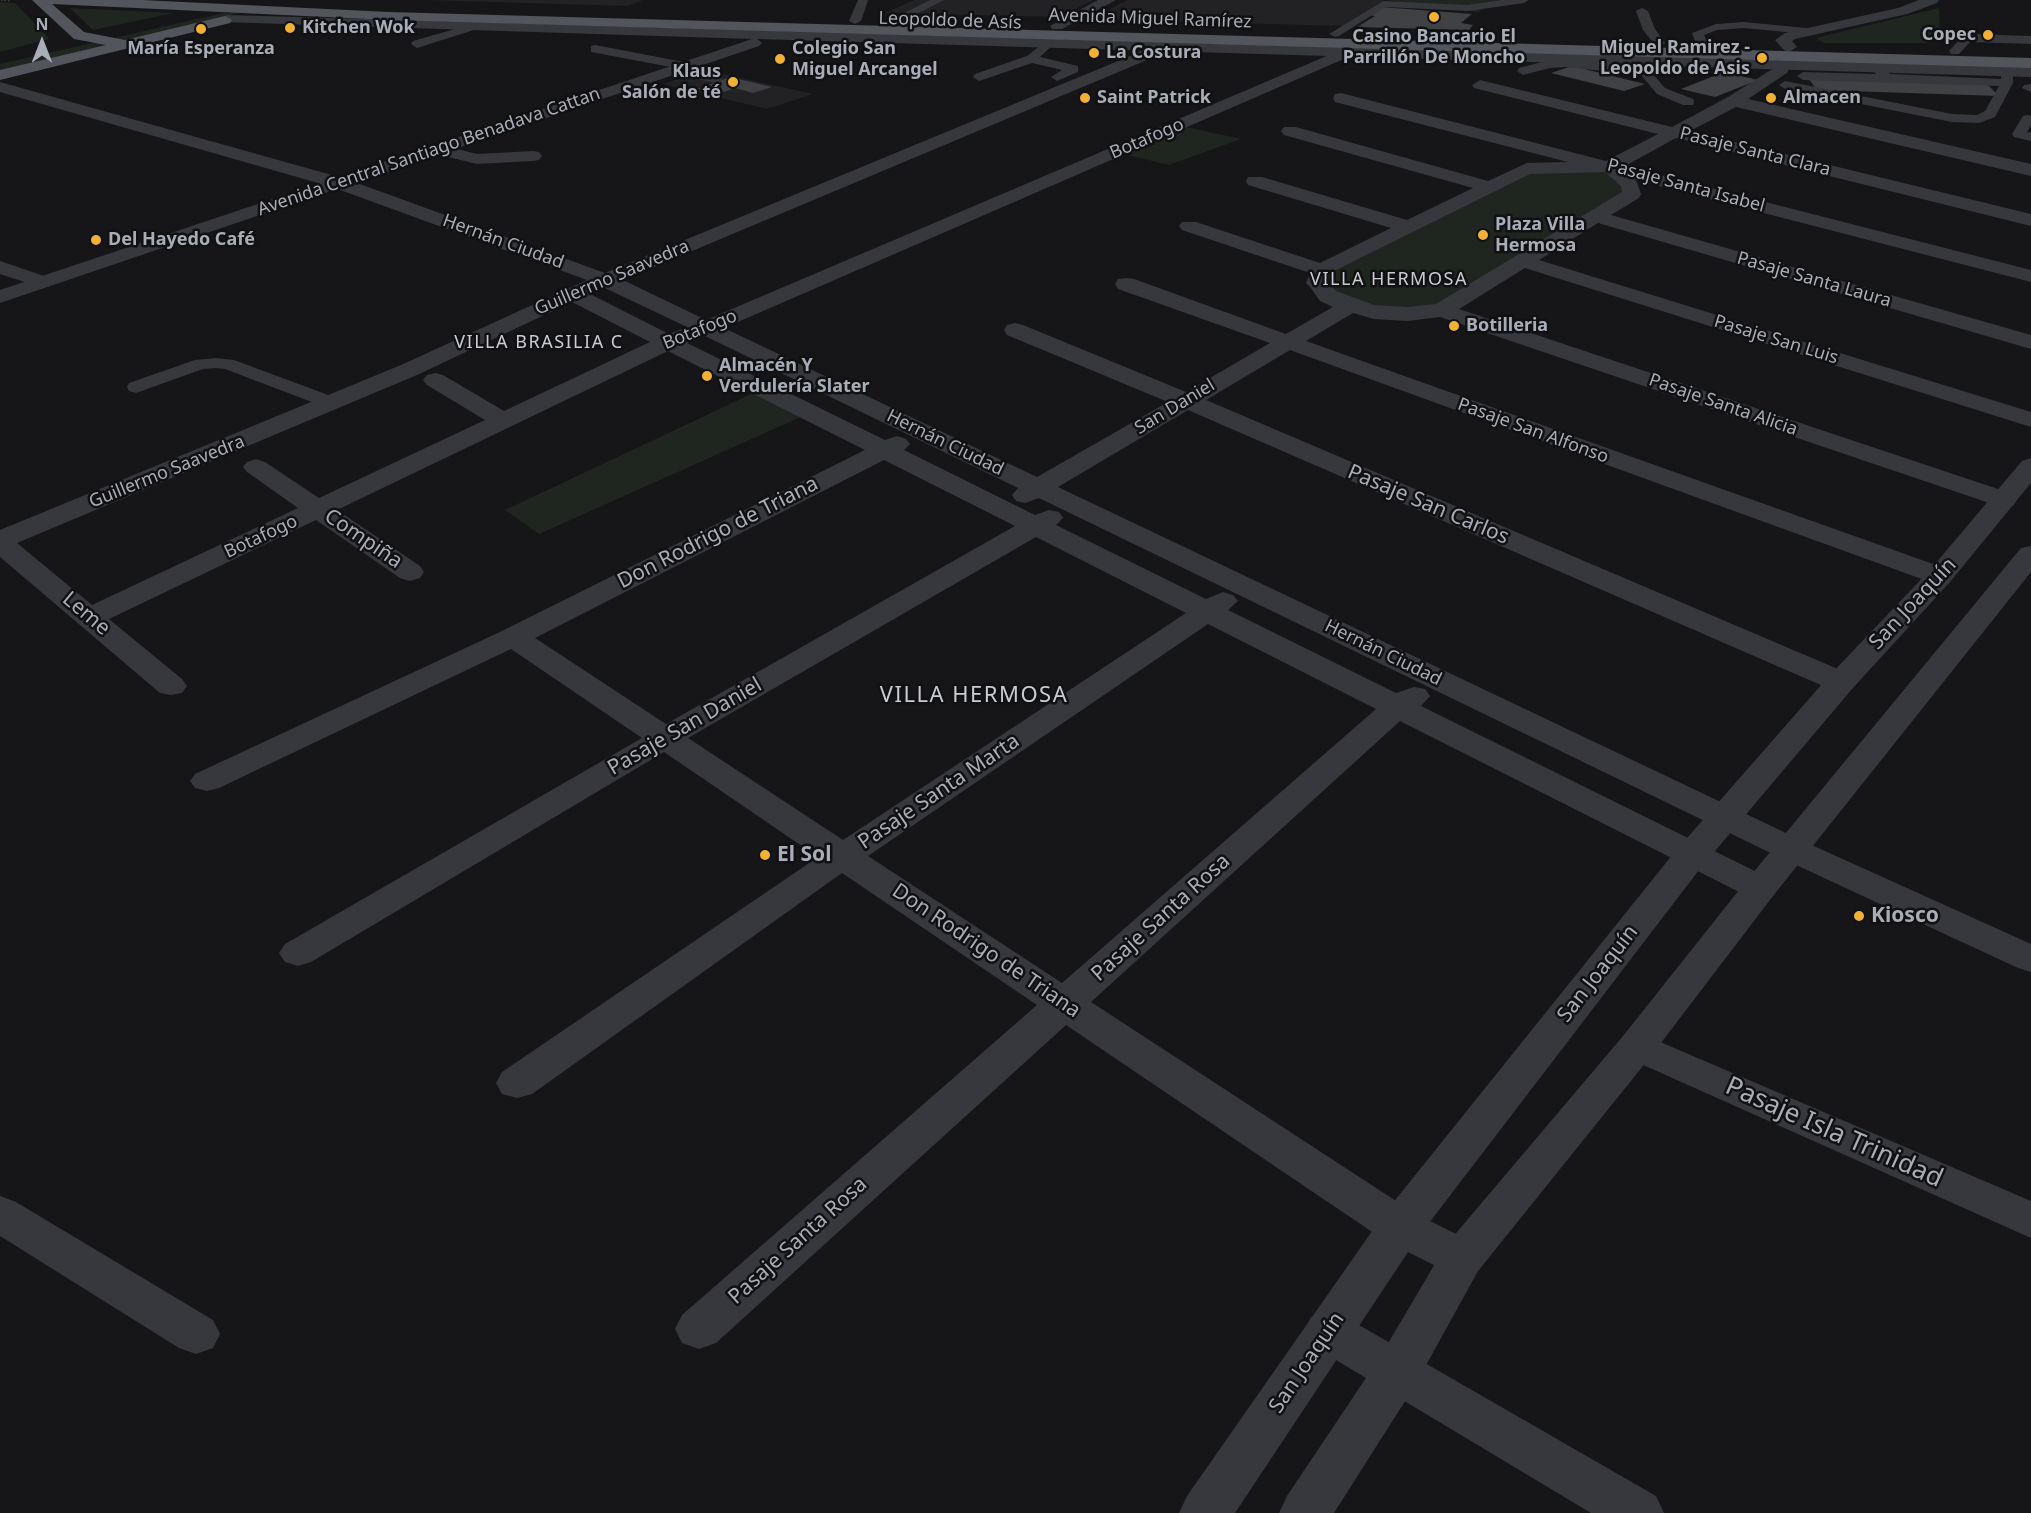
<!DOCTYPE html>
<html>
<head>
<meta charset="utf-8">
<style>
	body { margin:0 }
	#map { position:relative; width:2031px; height:1513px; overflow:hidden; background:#161618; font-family:"Noto Sans",sans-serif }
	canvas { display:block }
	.north { position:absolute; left:12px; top:12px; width:60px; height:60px; -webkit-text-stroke:4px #111113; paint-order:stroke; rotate:0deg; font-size:16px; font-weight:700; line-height:24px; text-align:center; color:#a8adb8 }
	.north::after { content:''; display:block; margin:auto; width:21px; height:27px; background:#a8adb8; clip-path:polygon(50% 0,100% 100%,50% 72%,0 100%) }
</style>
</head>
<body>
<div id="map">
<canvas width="2031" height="1513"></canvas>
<div class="north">N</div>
</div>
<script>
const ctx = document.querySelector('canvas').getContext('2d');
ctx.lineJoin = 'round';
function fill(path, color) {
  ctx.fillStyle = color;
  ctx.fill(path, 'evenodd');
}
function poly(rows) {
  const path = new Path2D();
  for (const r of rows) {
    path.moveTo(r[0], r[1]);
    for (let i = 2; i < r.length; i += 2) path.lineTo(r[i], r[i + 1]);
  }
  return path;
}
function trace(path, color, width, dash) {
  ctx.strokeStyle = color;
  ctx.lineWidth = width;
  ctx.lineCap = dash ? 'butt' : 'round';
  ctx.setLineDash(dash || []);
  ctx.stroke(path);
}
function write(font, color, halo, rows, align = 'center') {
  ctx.font = font + ' "Noto Sans",sans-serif';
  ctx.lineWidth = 5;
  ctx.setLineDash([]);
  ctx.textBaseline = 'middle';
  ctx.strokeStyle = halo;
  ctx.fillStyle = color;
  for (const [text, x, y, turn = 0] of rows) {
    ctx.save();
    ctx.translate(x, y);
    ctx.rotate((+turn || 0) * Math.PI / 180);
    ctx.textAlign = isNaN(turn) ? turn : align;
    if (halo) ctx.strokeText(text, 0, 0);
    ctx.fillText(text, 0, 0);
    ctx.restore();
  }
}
const built = poly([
	[425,0,643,0,628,6],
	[914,0,1094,0,1059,17,885,13],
	[1127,0,1384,0,1343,26,1092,19],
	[705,70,813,94,767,109,663,84]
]);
const green = poly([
	[1384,0,1498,0,1478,12],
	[0,2,15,3,48,37,48,39,0,52],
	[70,8,174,13,93,30],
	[1939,8,1940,39,1929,43,1824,43,1816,38],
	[223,13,238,13,0,72,0,64],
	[1182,126,1241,139,1169,165,1119,153],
	[1610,166,1632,194,1442,310,1407,314,1328,296,1321,270,1527,169],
	[764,388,812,412,539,534,505,510]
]);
const building = poly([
	[1381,7,1472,14,1461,23,1473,25,1469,30,1357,27,1375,16,1368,15],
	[1572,66,1645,84,1624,91,1551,73],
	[1724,72,1758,80,1715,97,1681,89],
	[730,77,772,87,753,93,735,88,718,94,697,89],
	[1808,78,1987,84,1999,96,1817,90]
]);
const path = poly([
	[1,0,10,1]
]);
const service = poly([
	[858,0,868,0,861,21,855,24,849,21,858,0],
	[930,0,944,0,897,24,893,25,887,22,930,0],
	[1501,0,1529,0,1524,3,1468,11,1385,7,1339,36,1335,37,1329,34,1383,1,1468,5,1501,0],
	[1642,8,1648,11,1655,29,1665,43,1663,45,1655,45,1643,30,1636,11,1642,8],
	[1744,22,1806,28,1812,31,1806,34,1744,28,1717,30,1704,35,1708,44,1702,48,1696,44,1692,33,1716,24,1744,22],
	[473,24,479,27,477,29,417,48,411,44,413,41,473,24],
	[1970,34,2031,36,2031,44,1970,42,1959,54,1951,54,1949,51,1962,37,1970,34],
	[1049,39,1055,43,1040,57,1078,66,1078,72,1057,81,1051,77,1062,70,1032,63,979,81,973,77,975,74,1027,56,1049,39],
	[595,45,689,63,691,66,687,69,720,76,722,79,716,83,669,73,667,70,671,67,591,52,591,46,595,45],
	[1634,56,1638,57,1665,88,1693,99,1694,102,1693,105,1683,105,1657,94,1641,75,1565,67,1550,68,1523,75,1517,71,1519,68,1550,60,1565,59,1634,67,1628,60,1634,56],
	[1877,64,1881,65,1890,74,2001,79,2001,71,2007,67,2013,71,2013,83,1995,117,1979,123,1952,122,1785,89,1779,85,1785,81,1952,114,1977,115,1985,111,1999,86,1803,80,1797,76,1803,72,1876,74,1871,68,1877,64],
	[2031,84,2031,92,2022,88,2024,85,2031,84],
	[2028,115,2031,116,2031,125,2027,132,2031,133,2031,141,2014,137,2012,134,2023,116,2028,115],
	[216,358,234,360,339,399,341,403,339,407,332,409,325,407,225,369,216,368,203,369,136,393,129,391,127,387,129,383,195,360,216,358]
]);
const minor = poly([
	[1098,0,1116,0,1062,29,1052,29,1050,26,1098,0],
	[1919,0,1939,0,1937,3,1907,14,1795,39,1792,41,1797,47,1789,52,1784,50,1775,40,1785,33,1898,8,1919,0],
	[1159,41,1167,46,1147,60,623,280,706,320,1343,49,1353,49,1356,52,1353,55,724,328,1037,477,1168,402,1007,335,1004,330,1007,325,1015,323,1023,325,1186,392,1270,343,1118,289,1115,284,1118,279,1126,278,1134,279,1286,334,1333,307,1320,301,1310,287,1306,283,1310,273,1182,230,1179,226,1182,222,1196,222,1320,263,1391,228,1248,185,1246,181,1248,177,1262,177,1407,220,1473,188,1284,135,1281,131,1284,127,1296,127,1488,181,1527,163,1568,162,1335,102,1333,98,1335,94,1341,93,1606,161,1658,134,1474,88,1472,85,1480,80,1672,127,1728,97,1774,68,1777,61,1783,59,1791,64,1787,73,1748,99,2031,164,2031,176,1736,107,1690,131,2031,214,2031,226,1676,138,1625,166,2031,270,2031,282,1636,180,1641,194,1639,198,1611,215,2031,335,2031,349,1598,223,1539,260,2031,412,2031,427,1525,268,1459,309,2013,494,2017,500,2013,506,2004,508,1440,317,1407,321,1374,319,1353,313,1306,341,1950,570,1954,576,1950,582,1940,585,1930,582,1290,350,1206,400,1852,675,1857,682,1852,689,1841,691,1830,689,1188,410,1058,487,1805,842,2031,944,2031,972,2018,968,1781,858,1039,498,1025,503,1016,501,1012,495,1018,488,705,336,687,343,885,440,897,436,906,439,910,444,904,450,1035,515,1049,510,1059,512,1063,518,1056,525,1206,599,1223,592,1233,595,1238,601,1228,610,1396,693,1414,687,1425,689,1430,696,1421,706,1773,880,1778,888,1773,896,1760,900,1747,896,1400,721,1091,1002,1416,1214,1478,1245,1485,1258,1478,1271,1462,1276,1446,1271,1384,1240,1066,1025,716,1343,699,1349,682,1343,675,1329,682,1315,1037,1005,842,873,532,1094,517,1098,502,1094,496,1083,502,1072,818,857,664,752,311,962,298,966,285,962,279,953,285,944,642,738,511,649,219,788,207,791,195,788,190,781,195,774,502,631,865,450,668,351,337,510,420,566,424,572,420,578,410,581,400,578,316,520,109,619,182,679,187,686,182,693,171,695,160,693,0,557,0,530,401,365,587,280,332,187,0,92,0,82,346,179,605,273,1135,54,1159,41],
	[1605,172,1621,186,1622,192,1436,304,1407,307,1374,305,1336,291,1328,282,1330,273,1530,174,1605,172],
	[605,288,687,327,669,334,590,294,605,288],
	[572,302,650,342,504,411,443,375,435,373,427,375,423,380,427,385,485,420,319,498,265,462,256,459,247,462,243,467,247,472,298,508,92,605,17,543,417,375,572,302],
	[884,460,1015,526,666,724,535,638,884,460],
	[1036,537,1186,613,843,840,688,738,1036,537],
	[1208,624,1376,709,1062,983,868,856,1208,624],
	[438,144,477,154,533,151,539,152,542,156,539,160,533,161,477,164,432,153,429,149,432,145,438,144],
	[0,261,50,278,54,282,50,286,43,288,0,274,0,261],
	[1637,1032,2031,1201,2031,1238,1623,1056,1617,1046,1623,1036,1637,1032],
	[0,1196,16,1202,213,1320,220,1334,213,1348,196,1354,179,1348,0,1236,0,1196],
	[1328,1311,1345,1317,1656,1496,1664,1513,1591,1513,1311,1345,1304,1331,1311,1317,1328,1311]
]);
const tertiary = poly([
	[227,15,2031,67,2031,77,757,39,762,43,759,46,0,303,0,290,752,39,222,22,220,19,227,15],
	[2031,458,2031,483,1950,582,1852,689,1699,870,1416,1240,1235,1513,1179,1513,1187,1496,1384,1214,1673,854,1830,675,1930,570,2022,461,2031,458],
	[2031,546,2031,572,1773,896,1651,1056,1478,1271,1414,1387,1334,1513,1279,1513,1287,1496,1380,1357,1446,1245,1623,1036,1747,880,2021,548,2031,546]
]);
const primary = poly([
	[32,0,142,0,389,12,2031,58,2031,68,389,20,52,4,84,32,125,40,225,16,232,20,230,23,0,80,0,70,106,45,74,39,32,0]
]);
const markers = [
	[1434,17,6,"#f2b134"],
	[290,28,6,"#f2b134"],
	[201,29,6,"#f2b134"],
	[1988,35,6,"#f2b134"],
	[1094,53,6,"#f2b134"],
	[1762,58,6,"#f2b134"],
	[780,59,6,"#f2b134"],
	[733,82,6,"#f2b134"],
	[1085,98,6,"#f2b134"],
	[1771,98,6,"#f2b134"],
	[1483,235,6,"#f2b134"],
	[96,240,6,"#f2b134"],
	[1454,326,6,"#f2b134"],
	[707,376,6,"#f2b134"],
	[765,855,6,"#f2b134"],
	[1859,916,6,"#f2b134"]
];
const farStreetnames = [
	["Avenida Miguel Ramírez",1150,19,2],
	["Leopoldo de Asís",950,21,2],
	["Botafogo",1147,139,-23],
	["Avenida Central Santiago Benadava Cattan",429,152,-19],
	["Pasaje Santa Clara",1755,152,14],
	["Pasaje Santa Isabel",1686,186,15],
	["Hernán Ciudad",503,242,20],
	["Guillermo Saavedra",612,278,-23],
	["Pasaje Santa Laura",1814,280,16],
	["Botafogo",700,330,-22],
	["Pasaje San Luis",1776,340,17],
	["Pasaje Santa Alicia",1723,405,19],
	["San Daniel",1175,407,-31],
	["Pasaje San Alfonso",1533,431,20],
	["Hernán Ciudad",945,443,26],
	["Guillermo Saavedra",167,472,-22],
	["Botafogo",261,537,-25],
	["Hernán Ciudad",1383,653,26]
];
const farPoinames = [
	["Kitchen Wok",302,28],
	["Copec",1976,35,"right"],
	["Casino Bancario El",1434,37,"center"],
	["Parrillón De Moncho",1434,58,"center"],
	["Miguel Ramirez -",1750,48,"right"],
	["Leopoldo de Asis",1750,69,"right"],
	["María Esperanza",201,49,"center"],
	["Colegio San",792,49],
	["Miguel Arcangel",792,70],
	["La Costura",1106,53],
	["Klaus",721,72,"right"],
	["Salón de té",721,93,"right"],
	["Saint Patrick",1097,98],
	["Almacen",1783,98],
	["Plaza Villa",1495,225],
	["Hermosa",1495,246],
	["Del Hayedo Café",108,240],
	["Botilleria",1466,326],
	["Almacén Y",719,366],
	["Verdulería Slater",719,387]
];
const farNeighbourhoodnames = [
	["VILLA HERMOSA",1389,280],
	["VILLA BRASILIA C",539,343]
];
const streetNames = [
	["Pasaje San Carlos",1428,505,23],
	["Don Rodrigo de Triana",718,533,-27],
	["Compiña",363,539,34],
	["San Joaquín",1913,604,-47],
	["Leme",86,614,40],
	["Pasaje San Daniel",685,727,-30],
	["Pasaje Santa Marta",939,792,-34],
	["Pasaje Santa Rosa",1161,918,-42],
	["Don Rodrigo de Triana",986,951,34],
	["San Joaquín",1598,974,-52],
	["Pasaje Santa Rosa",798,1241,-42],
	["San Joaquín",1307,1363,-56]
];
const poiNames = [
	["El Sol",777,855],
	["Kiosco",1871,916]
];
const neighbourhoodNames = [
	["VILLA HERMOSA",974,696]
];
const nearStreetnames = [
	["Pasaje Isla Trinidad",1834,1133,24]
];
fill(built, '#222225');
fill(green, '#1e261f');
fill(building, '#404145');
trace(path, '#3d3f44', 1.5, [1.5, 2]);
fill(service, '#37383d');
fill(minor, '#37383d');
fill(tertiary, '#37383d');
fill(primary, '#53555c');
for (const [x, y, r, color] of markers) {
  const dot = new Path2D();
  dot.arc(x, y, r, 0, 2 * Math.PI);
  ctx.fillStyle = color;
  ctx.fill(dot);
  trace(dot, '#111113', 2);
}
write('18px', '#a8adb8', '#111113', farStreetnames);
write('bold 18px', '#a8adb8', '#111113', farPoinames, 'left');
ctx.letterSpacing = '1.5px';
write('18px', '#c9ccd4', '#111113', farNeighbourhoodnames);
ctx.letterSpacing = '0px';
write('21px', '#a8adb8', '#111113', streetNames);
write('bold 21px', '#a8adb8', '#111113', poiNames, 'left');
ctx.letterSpacing = '1.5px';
write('22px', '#c9ccd4', '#111113', neighbourhoodNames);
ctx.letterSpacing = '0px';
write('26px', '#a8adb8', '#111113', nearStreetnames);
</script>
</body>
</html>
